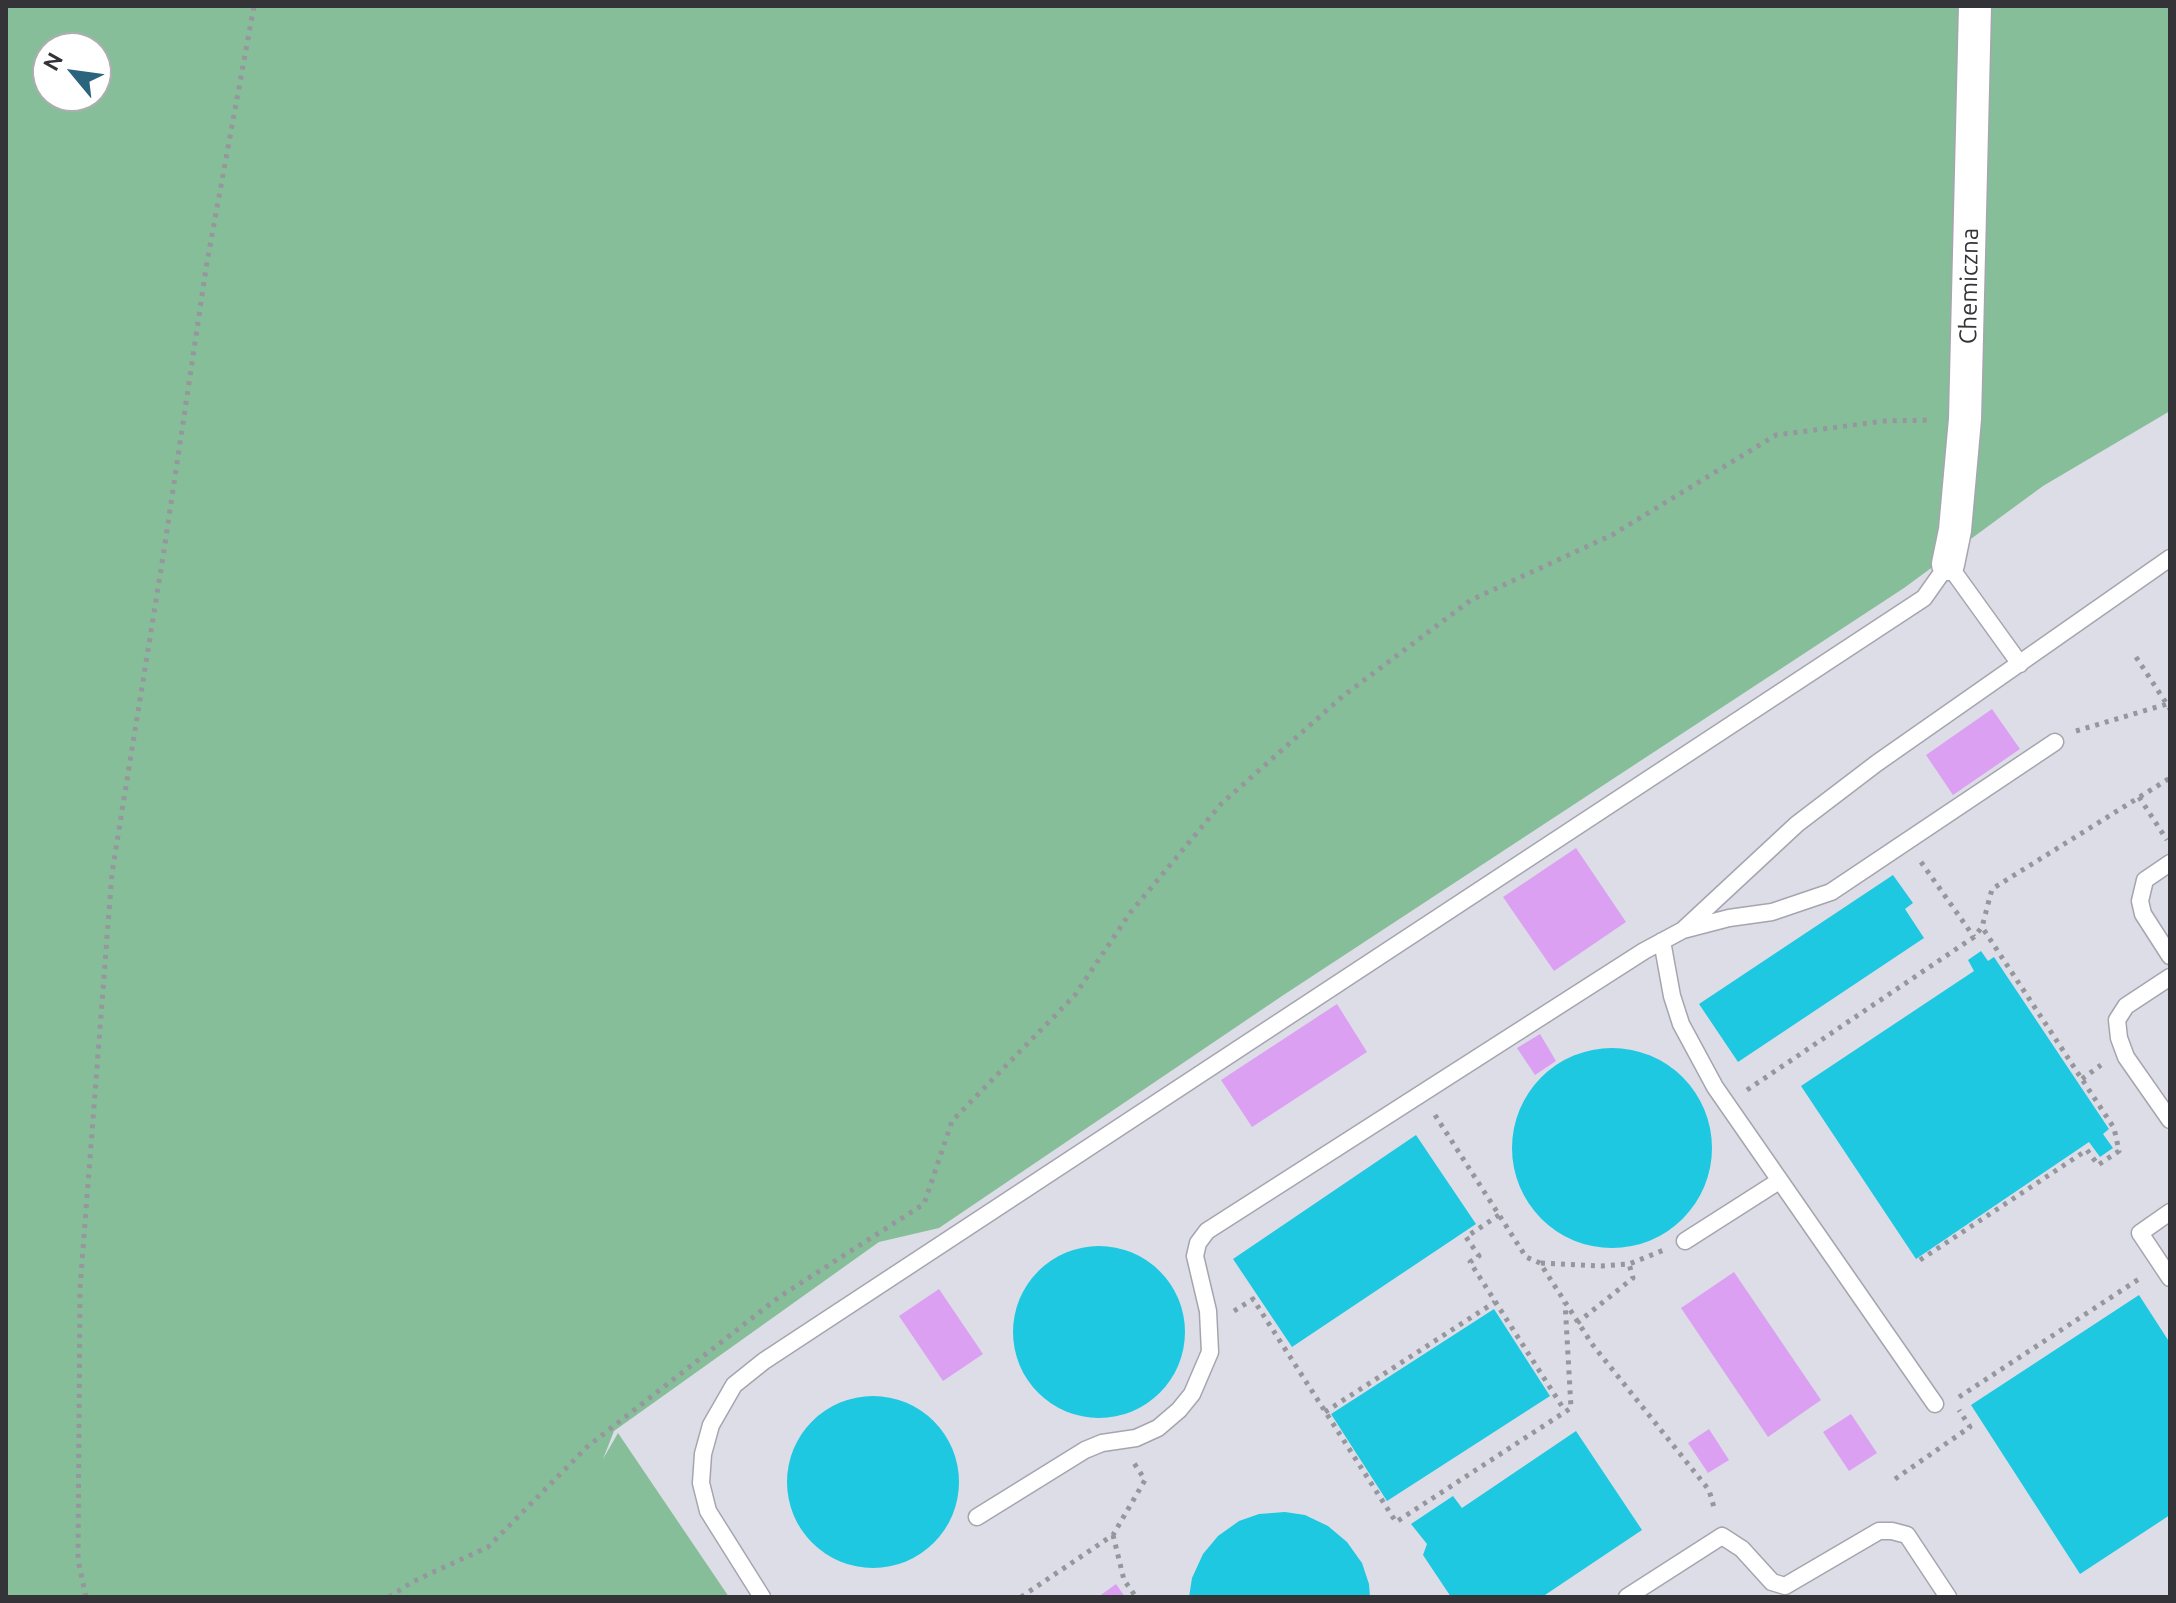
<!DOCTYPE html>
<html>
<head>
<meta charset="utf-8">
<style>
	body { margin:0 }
	#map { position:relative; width:2176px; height:1603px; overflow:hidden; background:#dddde7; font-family:Ubuntu,sans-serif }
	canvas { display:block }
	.frame { position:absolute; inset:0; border:8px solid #343438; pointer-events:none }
	.north { position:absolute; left:32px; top:32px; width:80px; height:80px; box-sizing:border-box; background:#fff; border:2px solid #aeaeaf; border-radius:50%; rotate:299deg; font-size:22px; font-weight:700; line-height:32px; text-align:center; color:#343438 }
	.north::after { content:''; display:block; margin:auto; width:28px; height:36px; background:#2a657d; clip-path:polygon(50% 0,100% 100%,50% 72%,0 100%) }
</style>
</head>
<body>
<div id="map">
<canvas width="2176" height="1603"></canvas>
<div class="frame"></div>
<div class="north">N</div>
</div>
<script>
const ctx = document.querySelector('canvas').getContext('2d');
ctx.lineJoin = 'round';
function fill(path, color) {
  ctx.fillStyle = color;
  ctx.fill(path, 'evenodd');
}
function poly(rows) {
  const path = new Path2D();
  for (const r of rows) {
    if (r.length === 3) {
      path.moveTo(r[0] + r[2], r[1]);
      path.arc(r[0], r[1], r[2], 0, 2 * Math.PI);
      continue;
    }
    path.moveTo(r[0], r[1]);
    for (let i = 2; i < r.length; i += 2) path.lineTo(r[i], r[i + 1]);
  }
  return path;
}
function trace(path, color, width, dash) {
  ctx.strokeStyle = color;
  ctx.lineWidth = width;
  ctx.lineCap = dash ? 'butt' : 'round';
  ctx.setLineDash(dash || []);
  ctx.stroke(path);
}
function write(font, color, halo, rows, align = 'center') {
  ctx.font = font + ' Ubuntu,sans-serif';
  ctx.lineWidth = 8;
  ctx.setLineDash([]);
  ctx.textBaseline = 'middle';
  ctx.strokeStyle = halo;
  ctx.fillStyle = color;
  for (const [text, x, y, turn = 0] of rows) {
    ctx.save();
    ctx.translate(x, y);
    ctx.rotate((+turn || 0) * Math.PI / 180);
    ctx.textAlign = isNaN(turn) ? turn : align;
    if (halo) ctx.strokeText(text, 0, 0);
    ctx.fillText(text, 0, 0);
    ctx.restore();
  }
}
const green = poly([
	[6,6,2170,6,2170,411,2043,486,1904,588,1282,996,939,1228,879,1242,614,1431,603,1459,618,1433,729,1597,6,1597],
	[48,48,96,48,96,96,48,96]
]);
const water = poly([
	[1893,875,1913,903,1905,909,1924,938,1738,1062,1699,1004],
	[1981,951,1988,961,1994,957,2109,1129,2103,1134,2113,1148,2100,1157,2089,1142,1916,1259,1801,1086,1974,971,1968,960],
	[1612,1148,100],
	[1416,1135,1476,1224,1292,1347,1233,1259],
	[1099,1332,86],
	[2139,1295,2170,1343,2170,1515,2080,1574,1971,1405],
	[1494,1309,1550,1396,1387,1501,1331,1414],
	[873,1482,86],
	[1576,1431,1642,1530,1542,1597,1451,1597,1423,1555,1427,1544,1411,1524,1453,1496,1462,1508],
	[1285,1512,1305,1515,1328,1526,1347,1542,1362,1563,1369,1584,1370,1597,1189,1597,1192,1578,1203,1554,1218,1536,1239,1521,1259,1514]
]);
const building = poly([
	[1992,709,2020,749,1953,795,1926,755],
	[1576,848,1626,922,1554,971,1503,897],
	[1337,1004,1367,1052,1252,1127,1221,1080],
	[1540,1034,1556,1061,1535,1075,1517,1048],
	[1734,1272,1821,1400,1768,1437,1681,1308],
	[939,1289,983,1354,943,1381,899,1316],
	[1851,1414,1877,1453,1849,1471,1823,1432],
	[1709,1429,1729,1460,1708,1473,1688,1443],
	[1116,1584,1125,1597,1098,1597]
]);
const path = poly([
	[2136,657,2170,709],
	[2076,731,2167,704],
	[2139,797,2167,840],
	[1921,862,1974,937],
	[2082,1079,2101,1065],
	[1747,1090,1974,937,1982,927,1992,889,2170,778],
	[1435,1115,1526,1257,1540,1263,1592,1344,1709,1490,1715,1511],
	[1499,1215,1466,1237,1479,1256,1470,1262,1565,1411],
	[1920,1260,2087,1150,2098,1165,2119,1151,2114,1128,1982,927],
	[1541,1263,1601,1266,1629,1264,1664,1250],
	[1234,1311,1253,1299,1396,1522,1571,1408,1565,1302],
	[1577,1323,1633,1278,1629,1264],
	[1959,1397,2142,1277],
	[1325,1412,1495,1302],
	[1895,1479,1970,1427,1959,1410],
	[1113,1535,1124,1580,1136,1597],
	[86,1597,78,1560,80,1288,112,873,163,557,207,262,254,6],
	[389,1597,414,1581,488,1547,588,1446,779,1297,924,1204,952,1121,1075,995,1130,913,1221,804,1343,696,1471,600,1612,535,1776,435,1885,421,1931,420],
	[1021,1597,1113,1535,1145,1480,1134,1463]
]);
const lane = poly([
	[2170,863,2145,880,2140,901,2143,914,2170,956],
	[1684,929,1797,824,1877,763,2170,558],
	[1662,941,1672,996,1681,1024,1715,1087,1935,1404],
	[2170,977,2126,1006,2117,1020,2119,1038,2126,1057,2170,1120],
	[2170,1212,2140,1233,2170,1278],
	[1685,1241,1779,1181],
	[977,1517,1085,1450,1102,1443,1136,1438,1158,1428,1179,1410,1192,1394,1210,1352,1208,1311,1195,1256,1198,1243,1207,1231,1644,951,1683,930,1729,918,1772,912,1831,892,2055,742],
	[762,1597,708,1511,701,1483,703,1454,711,1425,734,1385,764,1361,1924,598,1948,564,2020,664],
	[1627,1597,1722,1536,1742,1549,1772,1582,1785,1586,1879,1531,1892,1531,1907,1535,1948,1597]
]);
const street = poly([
	[1948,564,1955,530,1965,419,1975,6]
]);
const streetNames = [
	["Chemiczna",1969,286,-89]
];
fill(green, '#87be9a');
fill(water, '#1fc8e1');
fill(building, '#dba0f1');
trace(lane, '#a5a5af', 19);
trace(street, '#a5a5af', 35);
trace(path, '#96969d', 5, [4, 6]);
trace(lane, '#fff', 16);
trace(street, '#fff', 32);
write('24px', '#343438', '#fff', streetNames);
</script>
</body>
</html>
